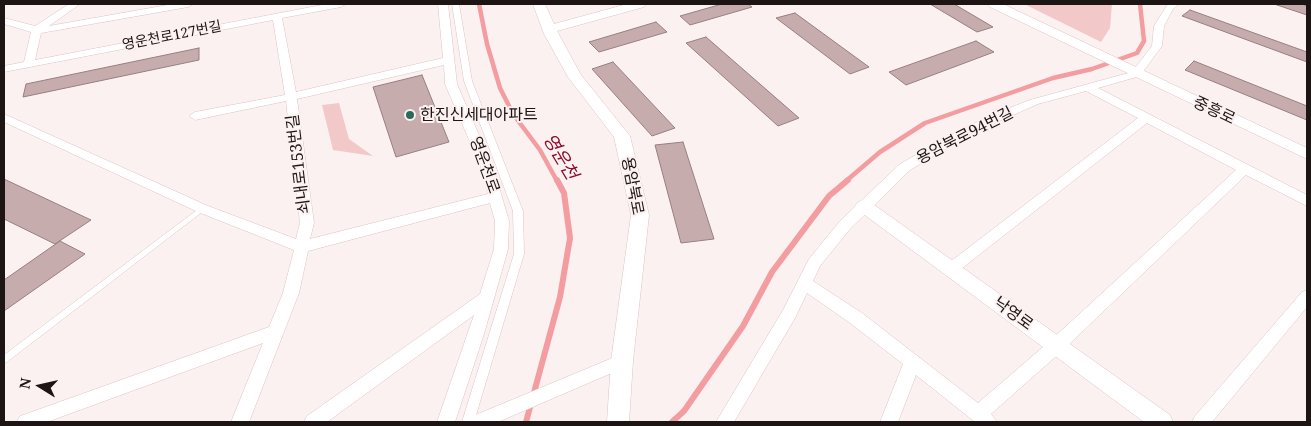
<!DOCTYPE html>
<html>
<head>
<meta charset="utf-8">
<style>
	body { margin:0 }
	#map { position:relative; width:1311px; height:426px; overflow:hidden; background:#fcf1f1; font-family:"Noto Serif",serif }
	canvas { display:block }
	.frame { position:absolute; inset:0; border:5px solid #1d1414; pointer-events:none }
	.north { position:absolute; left:15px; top:361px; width:50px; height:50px; -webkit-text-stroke:4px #fcf1f1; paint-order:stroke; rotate:280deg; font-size:14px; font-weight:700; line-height:20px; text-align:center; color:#1d1414 }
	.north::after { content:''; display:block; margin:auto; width:18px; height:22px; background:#1d1414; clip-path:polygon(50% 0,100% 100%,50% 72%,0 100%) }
</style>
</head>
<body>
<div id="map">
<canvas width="1311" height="426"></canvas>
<div class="frame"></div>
<div class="north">N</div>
</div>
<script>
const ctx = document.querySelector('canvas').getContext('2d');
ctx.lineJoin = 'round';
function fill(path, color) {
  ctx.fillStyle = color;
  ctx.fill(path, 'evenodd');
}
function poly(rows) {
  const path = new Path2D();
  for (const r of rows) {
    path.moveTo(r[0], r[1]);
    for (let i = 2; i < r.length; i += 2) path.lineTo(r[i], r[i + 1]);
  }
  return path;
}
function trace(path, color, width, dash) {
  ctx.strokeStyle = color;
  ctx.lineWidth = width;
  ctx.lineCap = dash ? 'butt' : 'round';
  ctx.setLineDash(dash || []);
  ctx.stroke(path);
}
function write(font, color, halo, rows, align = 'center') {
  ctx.font = font + ' "Noto Serif","Noto Sans KR",serif';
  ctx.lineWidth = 4;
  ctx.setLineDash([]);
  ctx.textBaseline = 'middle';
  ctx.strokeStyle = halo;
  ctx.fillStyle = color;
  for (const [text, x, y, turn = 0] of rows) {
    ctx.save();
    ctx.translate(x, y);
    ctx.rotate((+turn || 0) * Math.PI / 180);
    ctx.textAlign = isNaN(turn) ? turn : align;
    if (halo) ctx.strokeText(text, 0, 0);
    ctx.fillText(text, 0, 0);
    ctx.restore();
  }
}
const green = poly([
	[1024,4,1112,4,1110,28,1101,42],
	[339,103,349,139,373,156,333,150,322,105]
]);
const streamFar1 = poly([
	[479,4,487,44,500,88,513,114,540,150,557,181],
	[846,181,880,152,925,123,1053,78,1092,69,1137,53,1144,41,1140,4]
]);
const stream = poly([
	[526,422,560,297,570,238,564,193,557,180],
	[672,422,684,411,743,326,772,272,829,196,848,180]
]);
const building = poly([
	[722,4,748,4,752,7,690,25,680,16,722,4],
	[930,4,954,4,993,27,977,32,930,4],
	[1274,4,1302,4,1307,6,1307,15,1274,4],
	[1190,10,1307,52,1307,62,1182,16,1190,10],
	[795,13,869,67,850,74,776,18,795,13],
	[656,22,667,32,599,52,589,42,656,22],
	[706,37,799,118,778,126,686,43,706,37],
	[976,41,994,52,906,85,889,72,976,41],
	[199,48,199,60,23,97,26,84,199,48],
	[1194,61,1307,106,1307,120,1185,70,1194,61],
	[613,62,675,128,652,136,592,69,613,62],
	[422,75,449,142,396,157,373,87,422,75],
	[683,142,714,239,681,243,655,145,683,142],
	[4,179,91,220,55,244,4,219,4,179],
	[60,241,85,254,4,311,4,280,60,241]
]);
const service = poly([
	[201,207,205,207,206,209,7,362,4,363,4,355,201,207]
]);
const pedestrian = poly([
	[452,4,459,4,472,81,523,211,524,254,474,422,462,422,514,254,513,211,464,81,452,4]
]);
const minor = poly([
	[69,4,80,4,49,26,173,4,193,4,188,7,41,33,35,60,327,4,346,4,341,7,282,18,296,92,443,58,438,4,448,4,457,84,494,170,509,221,508,249,484,334,455,422,437,422,474,315,327,422,304,422,307,416,480,294,494,249,495,221,490,203,308,251,299,293,249,422,231,422,263,343,47,422,17,422,20,416,26,414,269,327,283,293,294,250,198,212,4,122,4,114,208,206,296,239,300,223,286,101,195,120,189,116,195,112,285,95,273,20,4,72,4,66,24,62,31,32,4,24,4,18,35,26,69,4],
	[444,65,445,84,482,170,488,194,310,239,314,223,297,99,444,65],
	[1168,4,1179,4,1173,9,1164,26,1162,46,1140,76,1098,88,1307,195,1307,206,1246,175,1062,351,991,414,997,422,975,422,916,375,898,422,880,422,903,364,850,323,807,293,795,318,734,422,716,422,783,310,809,259,840,221,900,164,949,136,989,116,1030,100,1132,72,1152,46,1154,26,1168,4],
	[1086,91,1138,118,946,265,944,269,946,273,951,275,956,273,1147,123,1236,170,1050,341,978,403,862,313,813,281,820,266,850,229,910,170,957,142,997,122,1038,104,1086,91],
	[1307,290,1307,307,1212,422,1192,422,1195,416,1302,292,1307,290],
	[622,354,628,356,630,361,628,366,498,422,470,422,473,416,622,354]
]);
const tertiary = poly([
	[533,4,545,4,554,24,627,4,646,4,644,7,557,31,581,75,630,136,649,215,633,361,629,422,607,422,611,361,631,215,614,137,568,77,544,34,533,4],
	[988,4,1003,4,1307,148,1307,159,990,7,988,4],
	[864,200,870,202,1170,415,1173,422,1144,422,858,210,855,206,858,202,864,200]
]);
const markers = [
	[410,115,5,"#276b5c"]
];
const farStreetnames = [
	["영운천로127번길",172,36,-11]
];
const streetNames = [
	["중흥로",1214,111,25],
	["용암북로94번길",965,136,-27],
	["쇠내로153번길",299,164,-97],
	["영운천로",484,165,70],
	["용암북로",632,186,79],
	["낙영로",1013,314,36]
];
const poiNames = [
	["한진신세대아파트",420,115]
];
const waterNames = [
	["영운천",560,157,59]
];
fill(green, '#f3c8c8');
trace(streamFar1, '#f39da1', 4.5);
trace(stream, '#f39da1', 6);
fill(building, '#c6acad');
trace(building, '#977f80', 1);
trace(service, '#ddc3c3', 1);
trace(pedestrian, '#ddc3c3', 1);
trace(minor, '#ddc3c3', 1);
trace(tertiary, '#ddc3c3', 1);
fill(service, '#fff');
fill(pedestrian, '#fff');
fill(minor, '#fff');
fill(tertiary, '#fff');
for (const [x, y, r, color] of markers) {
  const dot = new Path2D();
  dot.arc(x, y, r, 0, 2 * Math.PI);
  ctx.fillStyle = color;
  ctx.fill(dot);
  trace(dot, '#fcf1f1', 2);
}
write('14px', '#1d1414', '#fcf1f1', farStreetnames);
write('16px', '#1d1414', '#fcf1f1', streetNames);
write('16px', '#1d1414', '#fcf1f1', poiNames, 'left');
write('italic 18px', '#8e0d2b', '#fcf1f1', waterNames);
</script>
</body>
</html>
